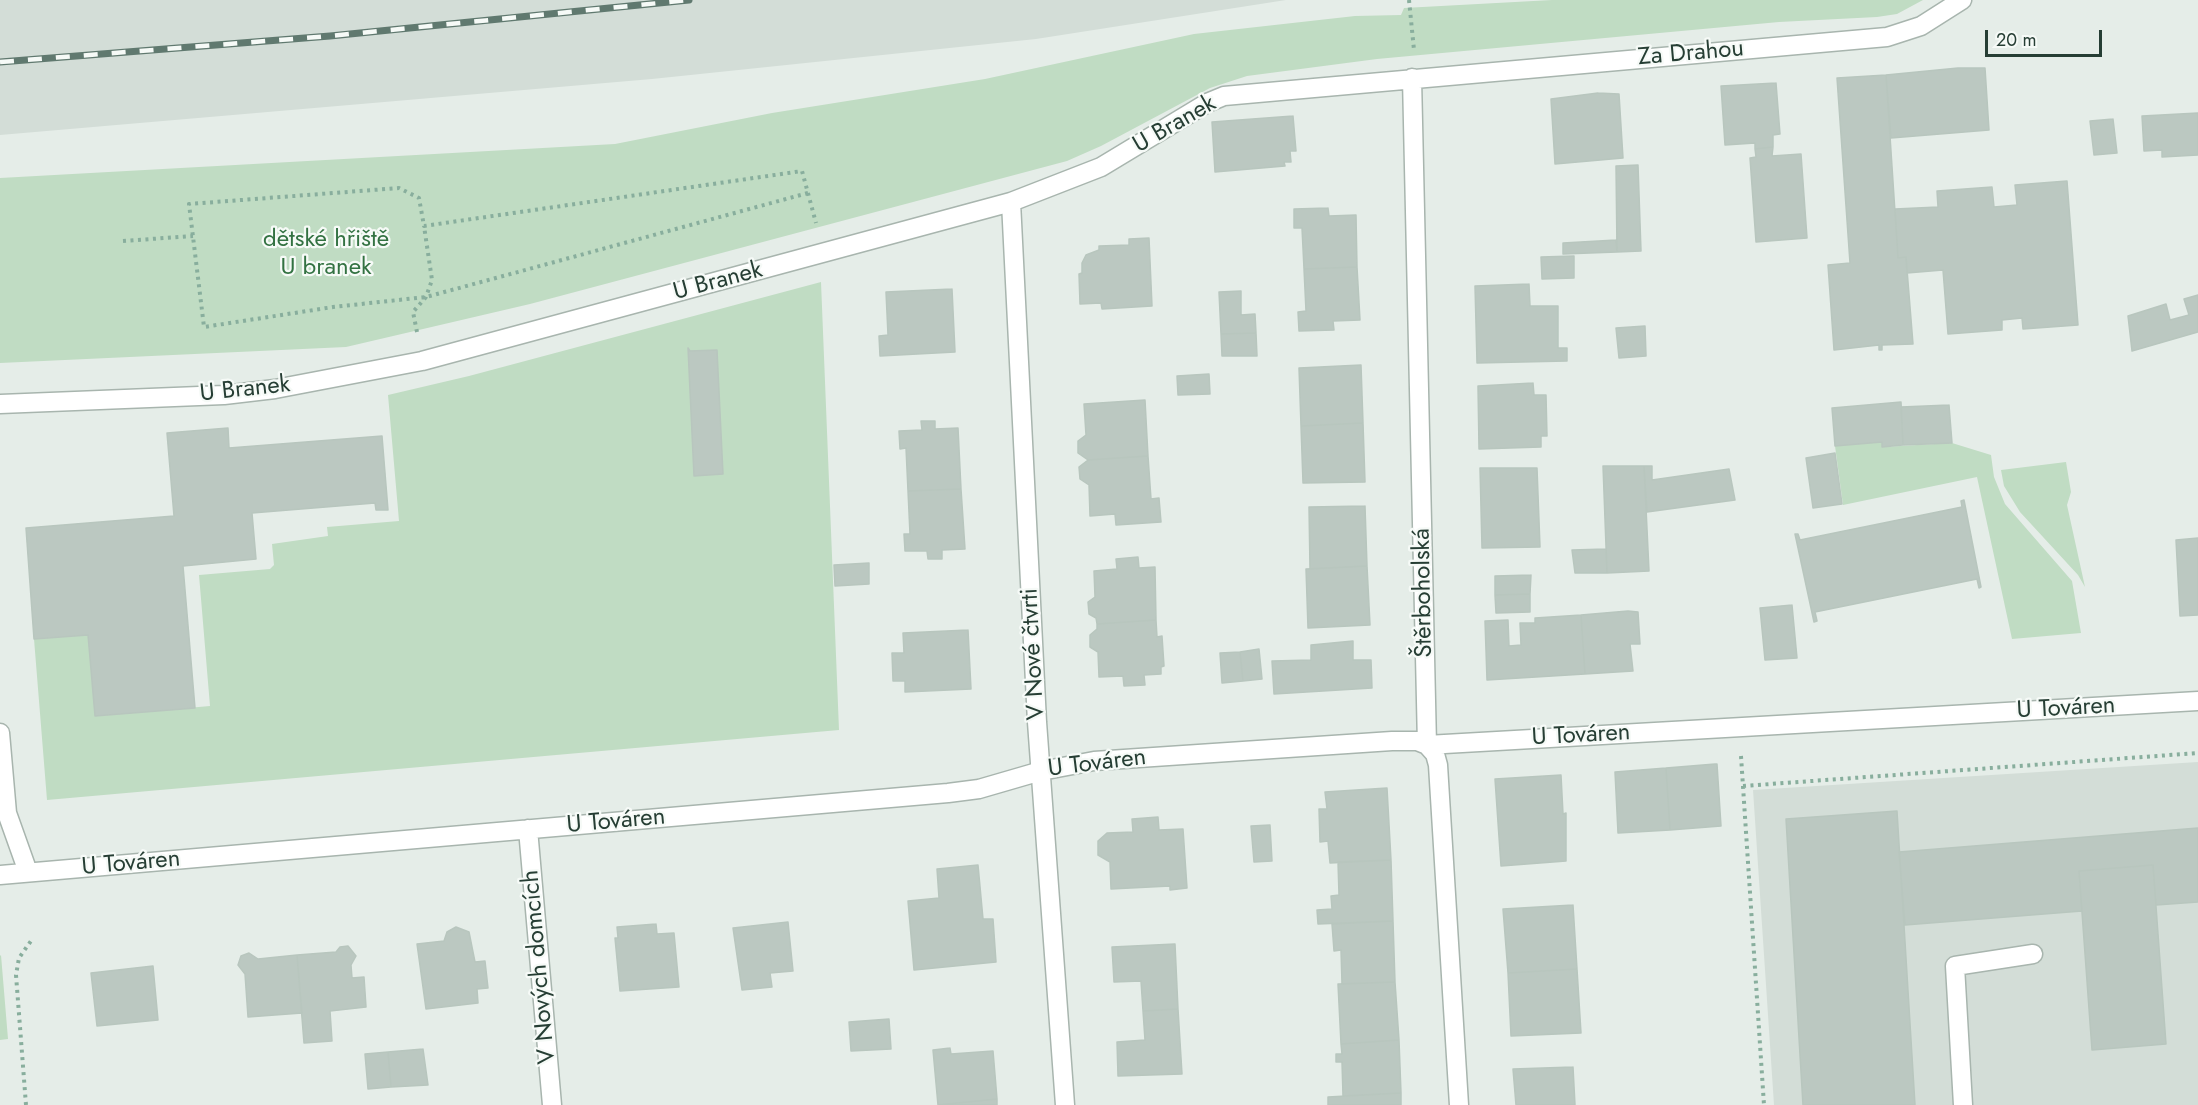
<!DOCTYPE html>
<html>
<head>
<meta charset="utf-8">
<style>
	body { margin:0 }
	#map { position:relative; width:2198px; height:1105px; overflow:hidden; background:#e5ede8; font-family:Jost,sans-serif }
	canvas { display:block }
	.scale { position:absolute; left:1985px; top:30px; width:117px; height:27px; box-sizing:border-box; border:3px solid #263e34; border-top:0; padding-left:8px; font-size:18px; line-height:21px; white-space:nowrap; color:#263e34; -webkit-text-stroke:4px #f6faf7; paint-order:stroke }
</style>
</head>
<body>
<div id="map">
<canvas width="2198" height="1105"></canvas>
<div class="scale">20 m</div>
</div>
<script>
const ctx = document.querySelector('canvas').getContext('2d');
ctx.lineJoin = 'round';
function fill(path, color) {
  ctx.fillStyle = color;
  ctx.fill(path, 'evenodd');
}
function poly(rows) {
  const path = new Path2D();
  for (const r of rows) {
    path.moveTo(r[0], r[1]);
    for (let i = 2; i < r.length; i += 2) path.lineTo(r[i], r[i + 1]);
  }
  return path;
}
function trace(path, color, width, dash) {
  ctx.strokeStyle = color;
  ctx.lineWidth = width;
  ctx.lineCap = dash ? 'butt' : 'round';
  ctx.setLineDash(dash || []);
  ctx.stroke(path);
}
function write(font, color, halo, rows, align = 'center') {
  ctx.font = font + ' Jost,sans-serif';
  ctx.lineWidth = 4.5;
  ctx.setLineDash([]);
  ctx.textBaseline = 'middle';
  ctx.strokeStyle = halo;
  ctx.fillStyle = color;
  for (const [text, x, y, turn = 0] of rows) {
    ctx.save();
    ctx.translate(x, y);
    ctx.rotate((+turn || 0) * Math.PI / 180);
    ctx.textAlign = isNaN(turn) ? turn : align;
    if (halo) ctx.strokeText(text, 0, 0);
    ctx.fillText(text, 0, 0);
    ctx.restore();
  }
}
const built = poly([
	[0,0,1286,0,1036,39,652,79,0,135],
	[2198,762,2198,1105,1774,1105,1753,790]
]);
const green = poly([
	[1552,0,1923,0,1897,14,1877,17,1779,22,1377,59,1247,76,1210,88,1101,146,1067,161,530,304,346,347,0,363,0,178,615,144,772,113,985,79,1194,34,1355,16,1401,15,1404,8],
	[821,282,839,730,47,800,34,639,88,635,96,716,210,706,199,575,270,569,274,565,272,544,328,536,327,527,399,521,388,395,469,376],
	[1882,442,1883,447,1952,443,1991,455,1994,477,2005,504,2072,581,2081,633,2012,639,1977,477,1843,505,1835,446],
	[2066,462,2071,492,2067,505,2085,587,2078,575,2020,512,2004,486,2001,470],
	[1,955,8,1039,0,1040,0,956]
]);
const building = poly([
	[1958,68,1985,68,1989,130,1891,138,1886,75,1958,68],
	[1886,75,1898,258,1906,257,1913,344,1882,345,1882,350,1879,350,1879,345,1834,350,1828,265,1850,263,1837,78,1886,75],
	[1776,83,1780,134,1773,135,1773,147,1755,149,1755,143,1725,145,1721,86,1776,83],
	[1598,93,1619,94,1623,158,1555,164,1551,99,1598,93],
	[2198,113,2198,155,2162,157,2162,150,2144,151,2142,116,2198,113],
	[1293,116,1296,151,1290,151,1291,162,1284,162,1285,166,1215,172,1212,122,1293,116],
	[2113,119,2117,153,2094,155,2090,121,2113,119],
	[1773,147,1772,156,1801,154,1807,238,1756,242,1750,158,1756,157,1755,149,1773,147],
	[1638,165,1641,251,1617,252,1616,166,1638,165],
	[2067,181,2078,325,2023,329,2022,318,2002,320,2002,330,1948,334,1943,270,1907,273,1906,257,1898,258,1895,209,1938,207,1937,191,1992,187,1994,207,2017,205,2015,185,2067,181],
	[1328,208,1329,216,1356,215,1357,267,1304,269,1302,228,1294,228,1294,209,1328,208],
	[1149,238,1152,306,1102,309,1101,303,1080,304,1079,274,1082,273,1082,263,1086,255,1099,250,1099,246,1129,245,1129,239,1149,238],
	[1616,240,1617,252,1563,254,1563,243,1616,240],
	[1574,256,1574,278,1542,279,1541,257,1574,256],
	[1357,267,1360,320,1333,321,1334,330,1299,331,1298,312,1306,311,1304,269,1357,267],
	[1529,284,1530,306,1558,306,1558,348,1567,348,1567,361,1477,363,1475,286,1529,284],
	[952,289,955,352,880,356,879,336,888,335,886,292,952,289],
	[1241,291,1241,315,1255,314,1256,333,1221,334,1219,292,1241,291],
	[2198,295,2198,332,2132,351,2128,316,2166,304,2170,320,2189,315,2184,299,2198,295],
	[1645,326,1646,356,1619,358,1616,328,1645,326],
	[1256,333,1257,356,1222,356,1221,334,1256,333],
	[688,348,690,351,717,350,723,474,694,476,688,348],
	[1361,365,1363,423,1301,426,1299,368,1361,365],
	[1209,374,1210,394,1178,395,1177,376,1209,374],
	[1533,383,1534,395,1546,395,1547,436,1541,436,1541,447,1479,449,1478,386,1533,383],
	[1145,400,1148,456,1088,460,1078,453,1078,441,1086,435,1084,404,1145,400],
	[1901,402,1903,445,1882,447,1882,442,1835,446,1832,408,1901,402],
	[1949,405,1952,443,1903,445,1901,407,1949,405],
	[921,421,935,421,935,429,958,428,961,489,908,491,906,448,900,449,899,431,922,430,921,421],
	[1363,423,1365,482,1303,483,1301,426,1363,423],
	[228,428,229,448,382,436,388,510,376,510,375,503,252,513,256,559,183,566,195,708,95,716,88,635,34,639,26,528,174,516,167,433,228,428],
	[1835,453,1842,504,1813,508,1806,458,1835,453],
	[1148,456,1151,499,1159,498,1161,522,1116,525,1115,514,1090,516,1089,485,1080,479,1079,467,1088,460,1148,456],
	[1603,466,1644,466,1649,571,1607,573,1603,466],
	[1644,466,1652,466,1652,480,1729,469,1735,500,1647,512,1644,466],
	[1480,468,1537,468,1540,547,1482,548,1480,468],
	[961,489,965,549,942,550,942,559,928,559,927,551,905,551,904,534,910,534,908,491,961,489],
	[1964,500,1981,587,1979,588,1977,579,1815,612,1817,621,1814,622,1795,534,1798,534,1800,540,1962,507,1961,501,1964,500],
	[1365,506,1367,566,1310,569,1309,507,1365,506],
	[2198,538,2198,615,2180,616,2176,540,2198,538],
	[1606,549,1607,573,1575,573,1572,550,1606,549],
	[1138,557,1139,568,1155,567,1156,620,1097,624,1096,618,1089,614,1088,602,1095,597,1094,571,1117,569,1116,559,1138,557],
	[869,563,869,584,835,586,834,565,869,563],
	[1367,566,1370,625,1308,628,1306,569,1367,566],
	[1531,575,1530,594,1495,595,1495,576,1531,575],
	[1530,594,1530,612,1496,613,1495,595,1530,594],
	[1792,605,1797,658,1765,660,1760,608,1792,605],
	[1628,611,1638,612,1640,644,1630,644,1633,671,1585,674,1581,615,1628,611],
	[1581,615,1585,674,1487,680,1485,621,1508,620,1509,646,1521,645,1520,623,1535,623,1535,618,1581,615],
	[1156,620,1157,637,1162,636,1164,666,1161,667,1161,674,1144,675,1145,685,1124,686,1123,676,1099,677,1098,652,1090,647,1090,635,1097,629,1097,624,1156,620],
	[968,630,971,689,905,692,905,681,893,681,892,653,904,653,903,633,968,630],
	[1353,641,1353,660,1371,660,1372,688,1274,694,1272,661,1311,660,1311,645,1353,641],
	[1259,649,1262,679,1243,681,1240,652,1259,649],
	[1240,652,1243,681,1222,683,1220,653,1240,652],
	[1715,764,1717,764,1721,826,1670,830,1666,768,1715,764],
	[1666,768,1670,830,1618,833,1615,772,1666,768],
	[1561,775,1563,814,1566,813,1566,861,1501,866,1495,779,1561,775],
	[1387,788,1391,860,1330,863,1328,841,1320,842,1319,809,1327,809,1325,792,1387,788],
	[1897,811,1915,1105,1803,1105,1786,819,1897,811],
	[1158,817,1159,830,1183,829,1187,888,1170,890,1170,886,1111,889,1110,862,1098,855,1098,841,1107,833,1133,832,1132,819,1158,817],
	[1270,825,1272,861,1254,862,1251,826,1270,825],
	[2198,828,2198,902,2156,905,2153,865,2079,871,2082,911,1905,925,1899,852,2198,828],
	[1391,860,1393,921,1318,924,1317,910,1332,909,1331,896,1339,895,1338,862,1391,860],
	[978,865,983,919,993,919,996,962,914,970,908,901,939,898,937,869,978,865],
	[2153,865,2166,1044,2092,1050,2079,871,2153,865],
	[1573,905,1577,969,1508,973,1503,909,1573,905],
	[1393,921,1395,982,1342,984,1341,950,1334,951,1332,924,1393,921],
	[788,922,793,971,770,973,772,987,742,990,733,928,788,922],
	[656,924,657,934,674,933,679,987,620,991,615,938,618,938,617,927,656,924],
	[456,927,469,932,475,962,485,961,488,988,477,989,478,1003,426,1009,417,944,444,941,447,932,456,927],
	[1175,944,1178,1009,1143,1011,1141,981,1114,982,1112,947,1175,944],
	[348,946,356,956,351,965,352,978,364,977,366,1007,330,1011,332,1041,304,1043,297,955,336,952,340,947,348,946],
	[249,953,258,959,297,955,302,1013,248,1017,245,974,238,965,241,956,249,953],
	[153,966,158,1020,97,1026,91,973,153,966],
	[1577,969,1581,1033,1511,1036,1508,973,1577,969],
	[1395,982,1399,1040,1341,1044,1338,984,1395,982],
	[1178,1009,1182,1074,1118,1076,1117,1042,1145,1040,1143,1011,1178,1009],
	[889,1019,891,1049,851,1051,849,1022,889,1019],
	[1399,1040,1401,1093,1343,1096,1342,1062,1336,1062,1336,1054,1342,1054,1341,1044,1399,1040],
	[950,1048,951,1054,993,1051,997,1099,938,1105,933,1050,950,1048],
	[423,1049,428,1085,391,1087,388,1052,423,1049],
	[388,1052,391,1087,368,1089,365,1054,388,1052],
	[1573,1067,1575,1105,1516,1105,1513,1069,1573,1067],
	[1401,1093,1401,1105,1328,1105,1328,1097,1401,1093],
	[997,1099,997,1105,938,1105,997,1099]
]);
const path = poly([
	[1409,0,1414,50],
	[808,193,426,297,333,307,204,327,189,204,399,188,419,198,424,226,802,171,816,223],
	[123,241,193,236],
	[417,332,413,312,426,297,432,280,424,226],
	[1741,756,1764,1105],
	[1743,786,2198,753],
	[26,1105,16,975,19,958,33,938]
]);
const minor = poly([
	[1412,78,1427,745,1435,754,1438,765,1459,1105],
	[1011,202,1037,722,1065,1105],
	[0,404,224,395,275,389,422,361,1011,202,1101,167,1207,103,1224,96,1887,37,1921,26,1962,0],
	[0,733,7,813,28,872],
	[528,829,552,1105],
	[0,875,948,793,979,789,1041,771,1094,761,1392,741,1417,741,1427,745,2198,701],
	[1963,1105,1955,966,2033,954]
]);
const rail = poly([
	[0,62,330,36,689,0]
]);
const streetNames = [
	["Za Drahou",1691,54,-5],
	["U Branek",1175,125,-30],
	["U Branek",718,282,-15],
	["U Branek",245,390,-6],
	["Štěrboholská",1424,593,-91],
	["V Nové čtvrti",1034,654,-93],
	["U Továren",2066,709,-3],
	["U Továren",1581,736,-3],
	["U Továren",1097,764,-7],
	["U Továren",616,822,-5],
	["U Továren",131,864,-5],
	["V Nových domcích",540,967,-95]
];
const parkNames = [
	["dětské hřiště",326,240],
	["U branek",326,268]
];
fill(built, '#d3ddd7');
fill(green, '#c0dcc3');
fill(building, '#bbc8c1');
trace(building, '#b8c6be', 1.5);
trace(minor, '#a8b5ae', 21);
trace(path, '#88ae9d', 4, [3, 4.5]);
trace(minor, '#fff', 18);
trace(rail, '#60796f', 7);
trace(rail, '#f6faf7', 4.5, [14]);
write('24px', '#263e34', '#f6faf7', streetNames);
write('24px', '#337242', '#f6faf7', parkNames);
</script>
</body>
</html>
